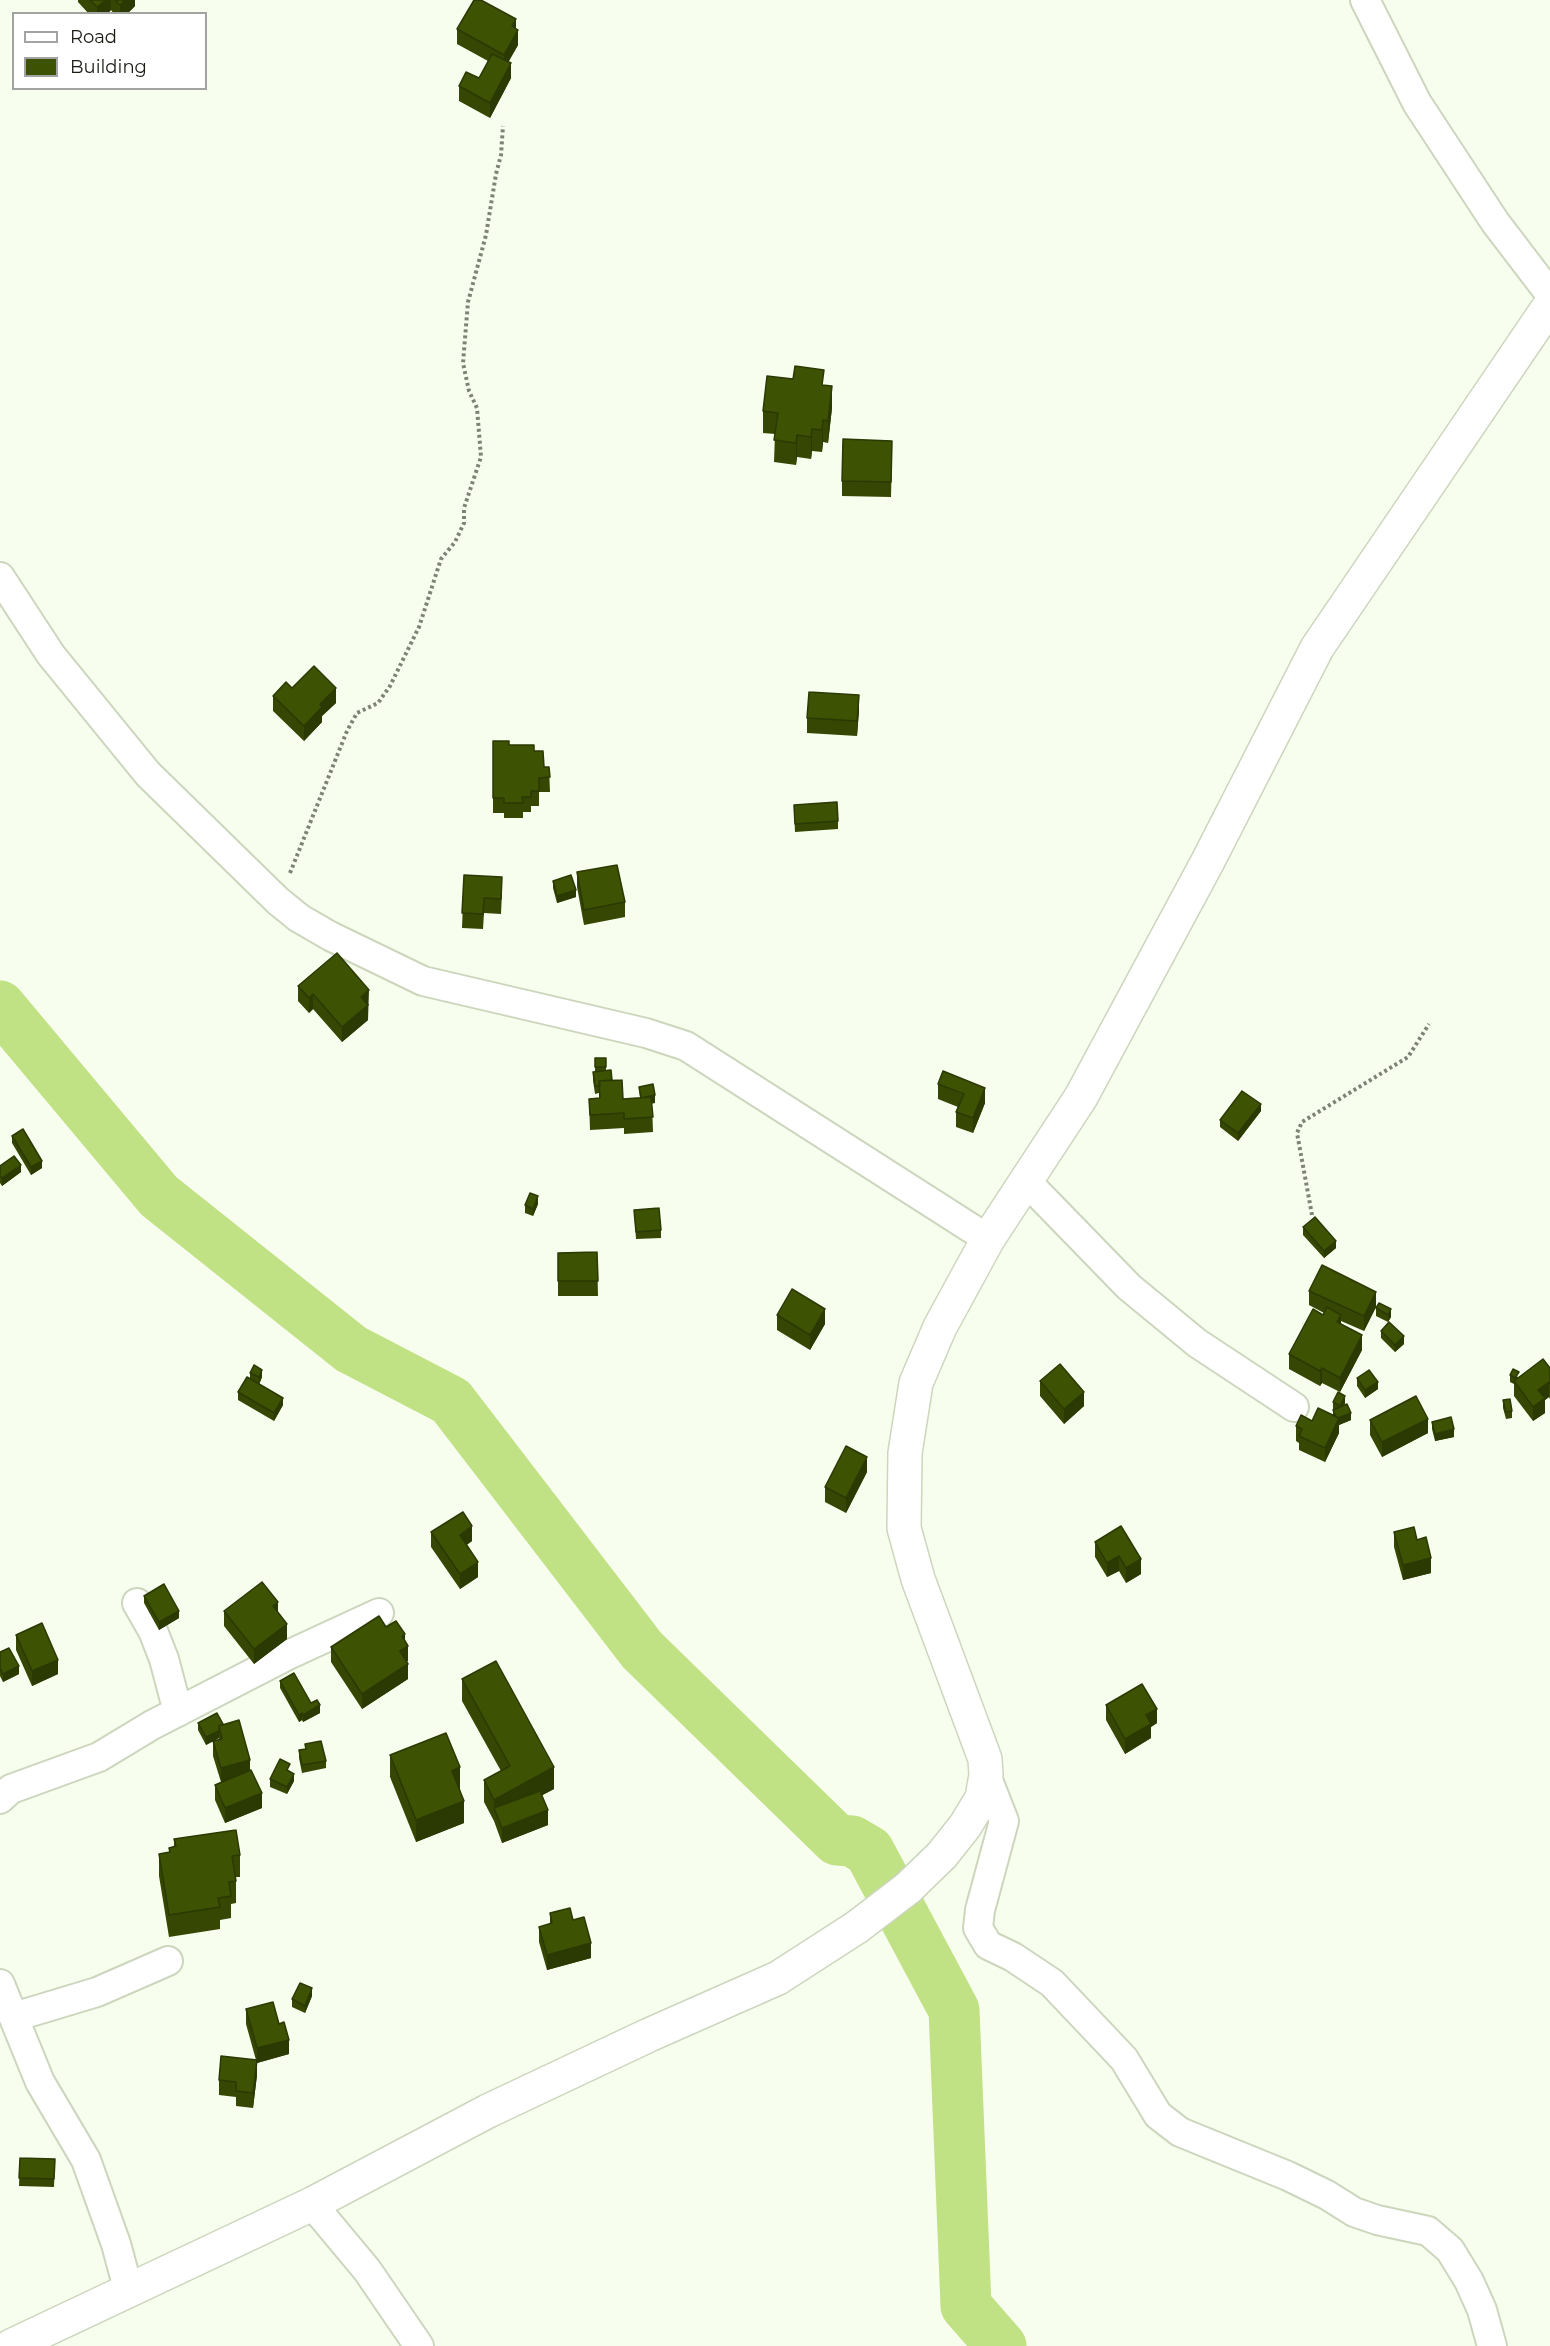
<!DOCTYPE html>
<html>
<head>
<meta charset="utf-8">
<style>
	body { margin:0 }
	#map { position:relative; width:1550px; height:2346px; overflow:hidden; background:#f8feee; font-family:Montserrat,sans-serif }
	canvas { display:block }
	.legend { position:absolute; left:12px; top:12px; width:195px; height:78px; box-sizing:border-box; background:#fff; border:2px solid #a3a4a1; margin:0; padding:8px 10px; list-style:none; font-size:18px; color:#191c13 }
	.legend li { display:flex; align-items:center; gap:12px; height:30px }
	.legend b { width:30px; border:2px solid #a3a4a1 }
</style>
</head>
<body>
<div id="map">
<canvas width="1550" height="2346"></canvas>
<ul class="legend">
<li><b style="height:8px;background:#fff"></b>Road</li>
<li><b style="height:16px;background:#3e5204"></b>Building</li>
</ul>
</div>
<script>
const ctx = document.querySelector('canvas').getContext('2d');
ctx.lineJoin = 'round';
function poly(rows) {
  const path = new Path2D();
  for (const r of rows) {
    path.moveTo(r[0], r[1]);
    for (let i = 2; i < r.length; i += 2) path.lineTo(r[i], r[i + 1]);
  }
  return path;
}
function trace(path, color, width, dash) {
  ctx.strokeStyle = color;
  ctx.lineWidth = width;
  ctx.lineCap = dash ? 'butt' : 'round';
  ctx.setLineDash(dash || []);
  ctx.stroke(path);
}
function fill(path, color) {
  ctx.fillStyle = color;
  ctx.fill(path, 'evenodd');
}
const river = poly([
	[0,1006,159,1196,351,1349,451,1401,642,1650,837,1840,852,1841,869,1851,954,2010,966,2306,1001,2346]
]);
const path = poly([
	[290,873,347,731,357,713,378,703,390,686,419,627,441,559,455,542,464,523,464,508,481,457,477,408,469,391,463,363,468,302,486,235,496,174,501,155,503,126],
	[1312,1215,1297,1133,1302,1122,1408,1057,1429,1024]
]);
const minor = poly([
	[1365,0,1417,103,1495,222,1550,294],
	[0,577,51,655,148,774,278,901,299,918,330,936,423,981,646,1033,686,1046,988,1239],
	[1025,1180,1129,1287,1197,1343,1294,1407],
	[137,1603,153,1631,164,1659,178,1712],
	[986,1775,1004,1821,980,1910,978,1928,988,1945,1013,1957,1052,1983,1124,2059,1158,2115,1180,2132,1288,2176,1327,2195,1354,2212,1377,2220,1428,2231,1450,2250,1469,2281,1482,2310,1492,2346],
	[0,1799,11,1789,99,1757,152,1725,288,1655,379,1613],
	[0,1984,40,2082,86,2160,116,2244,129,2292],
	[14,2017,97,1992,168,1961],
	[312,2204,367,2270,419,2346]
]);
const tertiary = poly([
	[857,1927,908,1888]
]);
const secondary = poly([
	[908,1888,942,1855,965,1826,982,1798,986,1775,985,1759,918,1579,904,1528,905,1453,916,1383,940,1327,988,1239,1081,1097,1208,861,1317,648,1550,305],
	[11,2346,312,2204,488,2111,649,2035,778,1978,857,1927]
]);
const wall = poly([
	[78,0,135,0,135,6,127,14,114,14,111,10,107,14,89,14,78,2],
	[457,29,516,29,518,45,508,62,511,78,490,118,459,101,459,86,479,78,488,61,457,44],
	[824,385,832,408,828,443,823,442,822,452,812,451,811,459,797,457,796,465,774,462,775,434,763,433,763,411],
	[892,456,891,497,842,496,842,481],
	[292,688,336,703,322,716,322,722,304,741,273,711,273,696],
	[859,710,857,736,807,733,807,718],
	[493,741,534,751,544,767,549,767,550,792,539,792,539,806,531,806,531,812,523,812,523,818,504,818,504,813,493,813],
	[794,805,838,821,838,829,795,832],
	[577,872,625,902,625,917,584,925,577,887],
	[464,875,502,892,501,914,484,913,483,929,462,928],
	[553,881,576,897,557,903,553,888],
	[298,986,369,1004,368,1005,368,1020,342,1042,313,1009,309,1013,298,1001],
	[595,1058,606,1058,606,1071,623,1099,640,1098,639,1087,655,1103,652,1103,653,1132,624,1134,624,1128,590,1130,589,1099,599,1098,599,1093,595,1094,593,1080,593,1072,595,1072],
	[938,1084,985,1103,973,1133,956,1127,956,1112,958,1107,938,1099],
	[1261,1111,1238,1141,1220,1127,1220,1120],
	[12,1136,42,1168,31,1175,12,1143],
	[0,1166,21,1172,2,1186,0,1183],
	[538,1204,533,1216,525,1213,525,1205],
	[634,1210,661,1230,661,1238,636,1239],
	[1303,1227,1336,1248,1324,1258,1303,1235],
	[597,1252,598,1296,558,1296,558,1253],
	[1309,1291,1376,1307,1364,1331,1341,1321,1341,1324,1362,1350,1340,1392,1322,1383,1320,1386,1289,1369,1289,1354,1324,1313,1309,1305],
	[1379,1303,1391,1317,1388,1322,1376,1316,1376,1308],
	[777,1315,825,1324,810,1350,777,1330],
	[1381,1331,1404,1344,1395,1352,1381,1338],
	[1550,1368,1550,1399,1549,1397,1545,1400,1545,1413,1533,1421,1514,1396,1514,1384,1510,1382,1510,1375,1519,1377],
	[250,1373,262,1377,259,1384,283,1405,274,1421,238,1400,238,1392,250,1379],
	[1357,1378,1378,1389,1365,1398,1357,1386],
	[1040,1381,1084,1406,1064,1424,1040,1396],
	[1503,1400,1512,1411,1512,1418,1506,1419,1503,1408],
	[1333,1402,1345,1403,1344,1406,1351,1420,1339,1425,1339,1433,1325,1462,1299,1450,1299,1443,1296,1441,1296,1426,1312,1421,1333,1415],
	[1370,1420,1428,1433,1382,1457,1370,1435],
	[1432,1422,1454,1437,1435,1441,1432,1429],
	[867,1472,846,1513,825,1502,825,1487],
	[1121,1526,1141,1574,1126,1583,1119,1571,1107,1577,1095,1557,1095,1542],
	[431,1532,472,1541,466,1545,478,1577,460,1589,431,1547],
	[1394,1532,1417,1540,1431,1573,1403,1580,1394,1547],
	[144,1596,179,1618,159,1630,144,1603],
	[224,1611,278,1612,287,1639,254,1664,224,1626],
	[386,1627,405,1641,408,1661,407,1661,408,1679,362,1709,331,1662,331,1647],
	[16,1635,58,1674,32,1686,16,1650],
	[0,1652,19,1674,3,1682,0,1676],
	[462,1679,554,1789,542,1795,548,1825,502,1843,494,1821,484,1802,484,1780,501,1771,462,1701],
	[280,1681,311,1703,320,1713,303,1722,302,1720,299,1722,280,1688],
	[1106,1705,1157,1723,1151,1727,1151,1738,1125,1754,1106,1720],
	[198,1723,223,1724,250,1770,262,1808,225,1823,215,1800,215,1785,221,1782,213,1756,213,1741,219,1740,219,1738,206,1745,198,1730],
	[305,1744,326,1761,326,1768,302,1773,299,1758,299,1750,305,1749],
	[390,1755,460,1789,464,1823,416,1842,390,1777],
	[290,1772,294,1781,287,1794,270,1787,270,1779],
	[174,1839,240,1855,240,1877,236,1877,236,1903,231,1904,231,1918,220,1920,220,1929,169,1937,159,1876,159,1854,169,1852,169,1848,174,1847],
	[550,1913,573,1920,591,1958,547,1970,539,1942,539,1927,550,1924],
	[312,1996,305,2013,292,2007,292,1999],
	[246,2009,279,2024,289,2054,257,2063,257,2061,257,2075,253,2108,236,2106,236,2097,219,2095,219,2080,256,2060,246,2024],
	[20,2158,55,2159,54,2187,19,2186]
]);
const shadedWall = poly([
	[106,0,111,0,111,10,107,14,97,14,97,7],
	[125,0,135,0,135,6,127,14,120,14,120,5],
	[516,19,516,34,518,30,518,45,504,70,504,55,512,26],
	[511,63,511,78,490,118,490,103],
	[832,386,832,408,828,443,828,421],
	[823,420,823,442,822,452,822,430],
	[812,429,812,451,811,459,811,437],
	[797,435,797,457,796,465,796,443],
	[336,688,336,703,322,716,322,722,304,741,304,726,320,704],
	[859,695,859,710,857,736,857,721],
	[576,890,576,897,557,903,557,896],
	[369,990,368,1020,342,1042,342,1027,361,997],
	[313,994,313,1009,309,1013,309,998],
	[985,1088,985,1103,973,1133,973,1118],
	[655,1095,655,1103,641,1106,641,1098],
	[1261,1104,1261,1111,1238,1141,1238,1133],
	[42,1161,42,1168,31,1175,31,1167],
	[21,1165,21,1172,2,1186,2,1178],
	[538,1196,538,1204,533,1216,533,1209],
	[1336,1241,1336,1248,1324,1258,1324,1251],
	[1376,1292,1376,1307,1364,1331,1364,1316],
	[825,1309,825,1324,810,1350,810,1335],
	[1391,1309,1391,1317,1388,1322,1388,1315],
	[1341,1315,1341,1330,1337,1322],
	[1362,1335,1362,1350,1340,1392,1340,1378],
	[1404,1336,1404,1344,1395,1352,1395,1345],
	[1322,1368,1322,1383,1320,1386,1320,1371],
	[262,1370,262,1377,259,1385,259,1377],
	[1378,1382,1378,1389,1365,1398,1365,1390],
	[1549,1382,1549,1397,1545,1400,1545,1413,1533,1421,1533,1407,1538,1390],
	[1084,1392,1084,1406,1064,1424,1064,1409],
	[1345,1396,1345,1403,1340,1413,1340,1406],
	[283,1398,283,1405,274,1421,274,1413],
	[1351,1413,1351,1420,1339,1425,1339,1433,1325,1462,1325,1448,1336,1418],
	[1428,1419,1428,1433,1382,1457,1382,1442],
	[1454,1429,1454,1437,1435,1441,1435,1434],
	[867,1457,867,1472,846,1513,846,1498],
	[472,1526,472,1541,460,1550,460,1535],
	[1119,1556,1119,1571,1107,1577,1107,1563],
	[1431,1558,1431,1573,1403,1580,1403,1565],
	[1141,1559,1141,1574,1126,1583,1126,1568],
	[478,1562,478,1577,460,1589,460,1574],
	[278,1602,278,1617,273,1606],
	[179,1611,179,1618,159,1630,159,1622],
	[287,1624,287,1639,254,1664,254,1649],
	[405,1634,405,1648,408,1646,408,1661,400,1666,400,1651,402,1636],
	[58,1660,58,1674,32,1686,32,1671],
	[408,1664,408,1679,362,1709,362,1694],
	[19,1666,19,1674,3,1682,3,1674],
	[320,1705,320,1713,303,1722,303,1715],
	[1157,1709,1157,1723,1151,1727,1151,1738,1125,1754,1125,1739,1146,1715],
	[302,1713,302,1720,299,1722,299,1715],
	[219,1731,219,1738,206,1745,206,1737],
	[250,1760,250,1775,221,1783,221,1768],
	[460,1767,460,1789,452,1793,452,1771],
	[554,1767,554,1789,498,1819,494,1808,494,1822,494,1800],
	[294,1774,294,1781,287,1794,287,1787],
	[262,1793,262,1808,225,1823,225,1808],
	[464,1801,464,1823,416,1842,416,1820],
	[548,1810,548,1825,502,1843,502,1828],
	[591,1943,591,1958,547,1970,547,1955],
	[312,1988,312,1996,305,2013,305,2006],
	[289,2040,289,2054,257,2063,257,2048],
	[257,2060,257,2075,253,2108,253,2093]
]);
const building = poly([
	[90,0,106,0,97,7,90,0],
	[115,0,125,0,120,5,115,0],
	[474,0,481,0,516,19,512,26,518,30,504,55,457,29,474,0],
	[492,54,511,63,490,103,459,86,466,72,479,78,492,54],
	[795,366,824,370,822,385,832,386,828,421,823,420,822,430,812,429,811,437,797,435,796,443,774,440,778,413,763,411,767,376,793,379,795,366],
	[843,439,892,441,891,482,842,481,843,439],
	[314,666,336,688,320,704,322,707,304,726,273,696,286,682,292,688,314,666],
	[809,692,859,695,857,721,807,718,809,692],
	[493,741,509,741,509,745,534,745,534,751,543,751,544,767,549,767,550,777,539,778,539,791,531,791,531,797,522,797,523,803,504,803,504,798,493,798,493,741],
	[837,802,838,821,795,824,794,805,837,802],
	[617,865,625,902,584,910,577,872,617,865],
	[464,875,502,877,501,899,484,898,483,914,462,913,464,875],
	[571,875,576,890,557,896,553,881,571,875],
	[337,953,369,990,361,997,368,1005,342,1027,313,994,309,998,298,986,337,953],
	[595,1058,606,1058,606,1067,595,1067,595,1058],
	[611,1070,612,1080,599,1081,600,1086,595,1086,593,1072,611,1070],
	[943,1071,985,1088,973,1118,956,1112,964,1094,938,1084,943,1071],
	[622,1080,623,1099,651,1097,653,1117,624,1119,624,1113,590,1115,589,1099,600,1098,599,1081,622,1080],
	[653,1084,655,1095,641,1098,639,1087,653,1084],
	[1242,1091,1261,1104,1238,1133,1220,1120,1242,1091],
	[23,1129,42,1161,31,1167,12,1136,23,1129],
	[14,1156,21,1165,2,1178,0,1176,0,1166,14,1156],
	[530,1193,538,1196,533,1209,525,1205,530,1193],
	[659,1208,661,1230,636,1232,634,1210,659,1208],
	[1315,1217,1336,1241,1324,1251,1303,1227,1315,1217],
	[597,1252,598,1281,558,1281,558,1253,597,1252],
	[1322,1265,1376,1292,1364,1316,1309,1291,1322,1265],
	[792,1289,825,1309,810,1335,777,1315,792,1289],
	[1379,1303,1391,1309,1388,1315,1376,1308,1379,1303],
	[1327,1307,1341,1315,1337,1322,1362,1335,1340,1378,1322,1368,1320,1371,1289,1354,1313,1309,1323,1315,1327,1307],
	[1389,1322,1404,1336,1395,1345,1381,1331,1389,1322],
	[1543,1359,1550,1368,1550,1384,1549,1382,1538,1390,1545,1398,1533,1407,1514,1381,1543,1359],
	[1060,1364,1084,1392,1064,1409,1040,1381,1060,1364],
	[254,1365,262,1370,259,1377,250,1373,254,1365],
	[1513,1369,1519,1372,1515,1378,1510,1375,1513,1369],
	[1369,1370,1378,1382,1365,1390,1357,1378,1369,1370],
	[247,1377,283,1398,274,1413,238,1392,247,1377],
	[1338,1392,1345,1396,1340,1406,1333,1402,1338,1392],
	[1416,1396,1428,1419,1382,1442,1370,1420,1416,1396],
	[1510,1399,1512,1411,1506,1412,1503,1400,1510,1399],
	[1347,1404,1351,1413,1338,1418,1336,1417,1333,1410,1347,1404],
	[1318,1408,1339,1418,1325,1448,1299,1436,1302,1429,1296,1426,1301,1415,1312,1421,1318,1408],
	[1451,1417,1454,1429,1435,1434,1432,1422,1451,1417],
	[846,1446,867,1457,846,1498,825,1487,846,1446],
	[463,1512,472,1526,460,1535,478,1562,460,1574,431,1532,463,1512],
	[1121,1526,1141,1559,1126,1568,1119,1556,1107,1563,1095,1542,1121,1526],
	[1414,1527,1417,1540,1426,1537,1431,1558,1403,1565,1394,1532,1414,1527],
	[262,1582,278,1602,273,1606,287,1624,254,1649,224,1611,262,1582],
	[164,1584,179,1611,159,1622,144,1596,164,1584],
	[379,1616,386,1627,396,1621,405,1634,402,1636,408,1646,400,1651,408,1664,362,1694,331,1647,379,1616],
	[42,1623,58,1660,32,1671,16,1635,42,1623],
	[9,1648,19,1666,3,1674,0,1668,0,1652,9,1648],
	[496,1661,554,1767,494,1800,484,1780,510,1766,462,1679,496,1661],
	[294,1673,311,1703,317,1700,320,1705,303,1715,302,1713,299,1715,280,1681,294,1673],
	[1142,1684,1157,1709,1146,1715,1151,1724,1125,1739,1106,1705,1142,1684],
	[217,1713,223,1724,219,1726,219,1731,206,1737,198,1723,217,1713],
	[239,1720,250,1760,221,1768,213,1741,222,1739,219,1726,239,1720],
	[446,1733,460,1767,452,1771,464,1801,416,1820,390,1755,446,1733],
	[321,1741,326,1761,302,1765,299,1750,306,1749,305,1744,321,1741],
	[280,1759,290,1764,287,1770,294,1774,287,1787,270,1779,280,1759],
	[251,1770,262,1793,225,1808,215,1785,251,1770],
	[540,1791,548,1810,502,1828,494,1808,540,1791],
	[236,1830,240,1855,232,1856,236,1881,229,1882,231,1896,218,1898,220,1907,169,1915,159,1854,170,1852,169,1848,176,1846,174,1839,236,1830],
	[570,1908,573,1920,584,1917,591,1943,547,1955,539,1927,552,1923,550,1913,570,1908],
	[300,1983,312,1988,305,2006,292,1999,300,1983],
	[273,2002,279,2024,284,2022,289,2040,257,2048,246,2009,273,2002],
	[221,2056,257,2060,253,2093,236,2091,236,2082,219,2080,221,2056],
	[20,2158,55,2159,54,2179,19,2178,20,2158]
]);
trace(river, '#c1e185', 51);
trace(minor, '#ccd6bd', 32);
trace(tertiary, '#ccd6bd', 36);
trace(secondary, '#ccd6bd', 36);
trace(path, '#7f8377', 4, [3, 3]);
trace(minor, '#fff', 28);
trace(tertiary, '#fff', 33);
trace(secondary, '#fff', 33);
fill(wall, '#354703');
fill(shadedWall, '#2b3903');
fill(building, '#3e5204');
trace(building, '#2b3903', 1.5);
</script>
</body>
</html>
